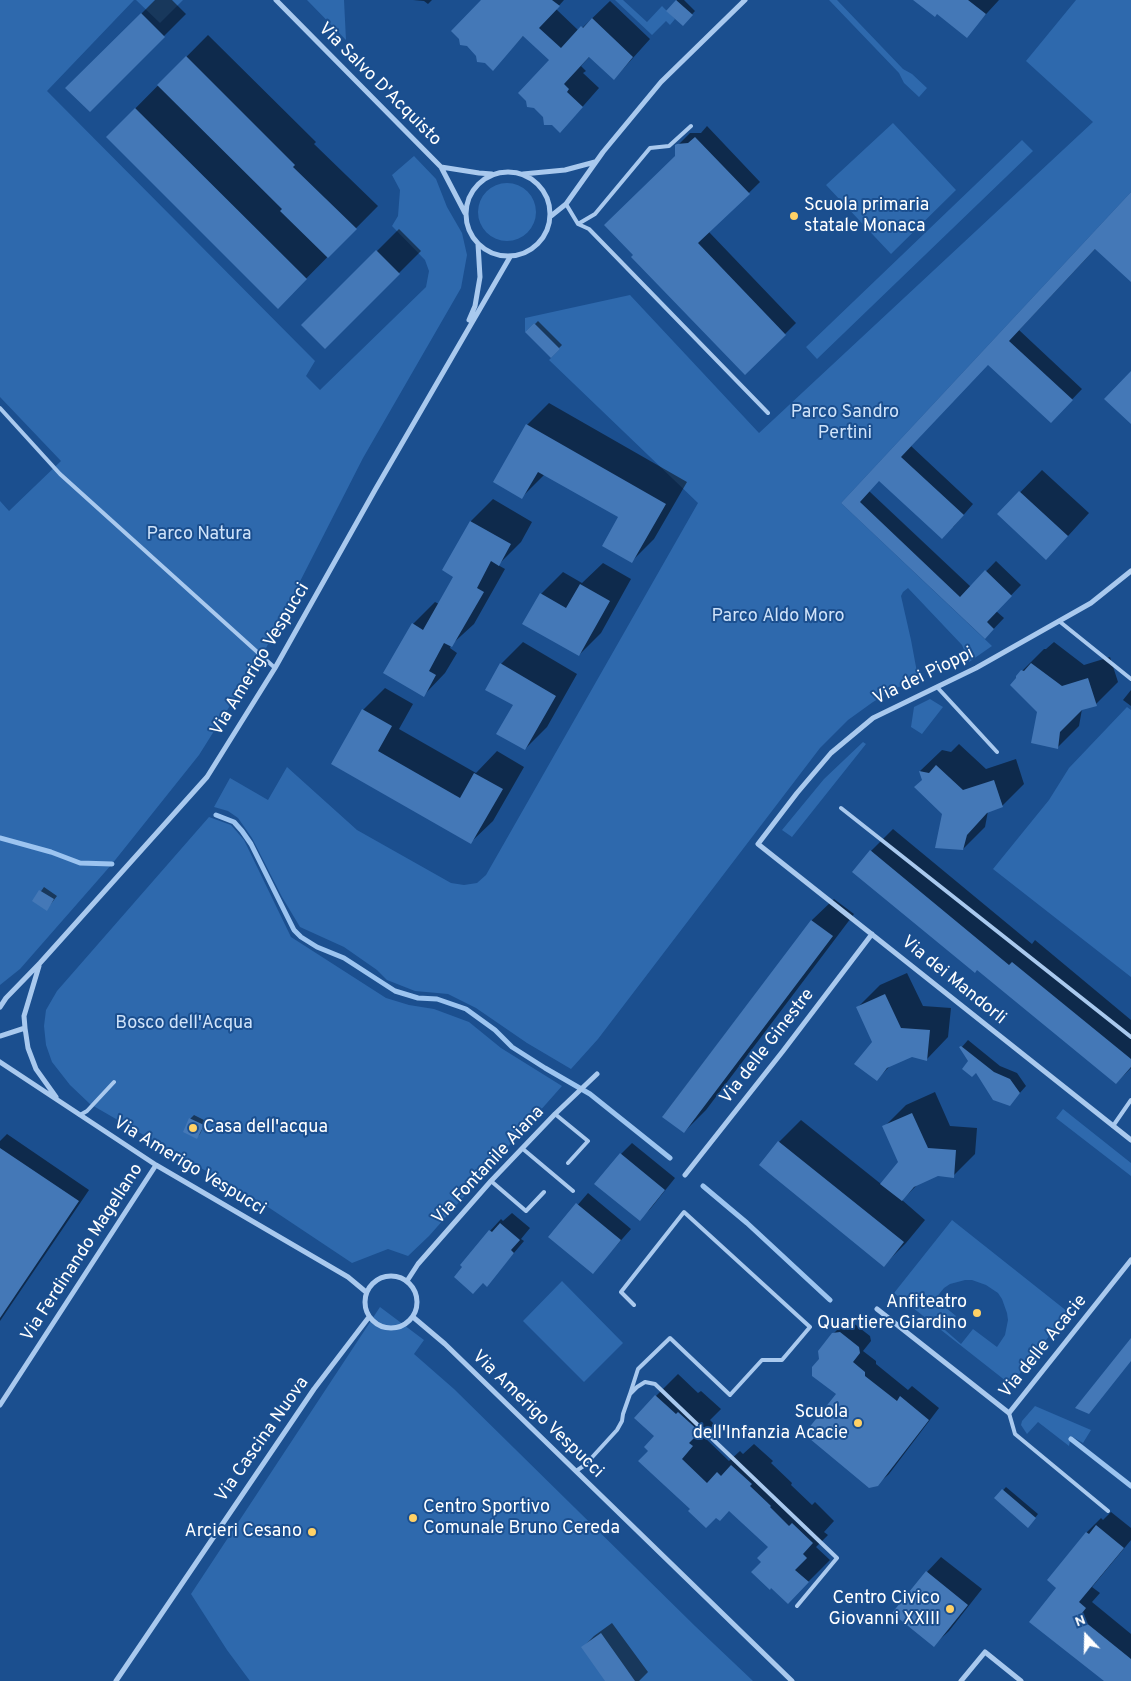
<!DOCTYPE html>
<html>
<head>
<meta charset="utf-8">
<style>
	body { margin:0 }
	#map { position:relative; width:1131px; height:1681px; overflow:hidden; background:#1b4f8f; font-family:Overpass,sans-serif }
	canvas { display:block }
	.north { position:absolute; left:1061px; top:1611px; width:50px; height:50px; -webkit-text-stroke:4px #1b4f8f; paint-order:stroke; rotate:339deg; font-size:14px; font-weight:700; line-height:20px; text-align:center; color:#fff }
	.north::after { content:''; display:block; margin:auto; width:18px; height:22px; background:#fff; clip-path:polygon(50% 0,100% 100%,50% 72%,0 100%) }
</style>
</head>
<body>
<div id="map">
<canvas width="1131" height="1681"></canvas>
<div class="north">N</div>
</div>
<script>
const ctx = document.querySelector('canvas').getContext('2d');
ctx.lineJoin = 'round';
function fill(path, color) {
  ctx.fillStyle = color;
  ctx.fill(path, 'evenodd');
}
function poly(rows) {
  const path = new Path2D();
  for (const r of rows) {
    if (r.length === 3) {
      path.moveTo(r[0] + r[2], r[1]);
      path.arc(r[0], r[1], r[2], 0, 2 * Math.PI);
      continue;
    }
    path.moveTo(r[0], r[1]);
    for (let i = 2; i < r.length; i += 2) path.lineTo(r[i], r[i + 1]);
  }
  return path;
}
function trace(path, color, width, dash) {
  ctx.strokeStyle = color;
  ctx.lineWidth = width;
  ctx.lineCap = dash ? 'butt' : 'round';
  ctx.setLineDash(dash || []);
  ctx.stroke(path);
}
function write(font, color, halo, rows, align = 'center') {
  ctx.font = font + ' Overpass,sans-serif';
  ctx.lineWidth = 4;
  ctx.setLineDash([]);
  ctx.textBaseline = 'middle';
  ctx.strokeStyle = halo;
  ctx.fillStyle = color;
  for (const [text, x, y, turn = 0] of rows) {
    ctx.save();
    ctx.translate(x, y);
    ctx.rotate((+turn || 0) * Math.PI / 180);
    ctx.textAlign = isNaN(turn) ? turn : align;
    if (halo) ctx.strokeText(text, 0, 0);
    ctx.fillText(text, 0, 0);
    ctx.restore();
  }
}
const green = poly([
	[0,0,134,0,47,91,315,361,306,376,320,390,426,287,429,271,425,260,392,226,398,216,400,190,392,175,414,156,436,179,447,207,462,233,467,255,461,288,363,458,265,650,199,755,112,864,20,969,0,985,0,501,9,511,61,461,0,397],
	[136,0,183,0,160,23],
	[307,0,344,0,346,40],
	[615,0,623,0,647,22,662,6,675,19,670,25,666,21,652,35],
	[829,0,837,0,903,69,912,74,927,88,919,97,904,83,899,73],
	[1076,0,1131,0,1131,192,841,503,992,646,969,662,962,645,908,588,903,592,901,596,911,640,919,683,898,687,873,702,848,720,820,748,598,1039,571,1069,527,1043,476,1008,448,994,415,991,387,980,377,970,344,947,300,927,282,897,252,838,238,818,228,811,214,807,230,778,268,800,287,767,357,830,451,883,464,885,477,883,486,875,698,503,549,360,560,349,534,323,525,332,525,318,630,295,759,433,1093,122,1026,61],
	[893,123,956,190,891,254,826,185],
	[1022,140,1033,151,817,359,806,347],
	[507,212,29],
	[930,699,943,707,922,734,911,727,914,707],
	[1127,707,1131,710,1131,977,993,869,1049,800,1069,768],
	[863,742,866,744,792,837,782,830,824,779],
	[209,817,231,825,244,840,291,937,386,998,409,1005,434,1009,469,1022,501,1048,562,1086,429,1236,408,1256,388,1249,352,1263,265,1205,90,1104,70,1085,52,1062,46,1045,44,1026,46,1010,57,991],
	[1063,1109,1131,1163,1131,1176,1056,1118],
	[952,1220,1068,1312,1011,1385,894,1293],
	[965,1280,972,1280,986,1285,998,1293,1002,1299,1007,1313,1008,1320,1005,1335,997,1347,973,1329,961,1344,945,1330,956,1316,935,1299,944,1288,950,1284],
	[562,1281,623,1343,584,1382,523,1321],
	[380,1307,424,1340,414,1354,454,1389,695,1626,753,1681,250,1681,227,1650,191,1594],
	[1035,1406,1091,1430,1083,1443,1071,1436,1069,1446,1038,1422,1027,1434,1021,1425,1022,1421]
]);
const shadow = poly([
	[155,0,172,0,186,14,90,110,67,88],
	[413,0,432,0,428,4,424,1],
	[483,0,564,0,556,9,579,31,610,1,650,39,614,79,590,56,581,66,586,71,583,73,599,88,577,113,551,60,524,35,493,69],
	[677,0,684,0,695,11,683,24,668,11],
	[915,0,999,0,966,36,938,13],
	[208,35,316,142,314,144,378,206,278,307,107,137],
	[707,126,760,182,709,232,796,323,745,374,633,257,677,157,677,146,690,133,701,133],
	[1131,194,1131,281,1096,248,1019,330,1082,389,1061,411,988,363,911,446,973,504,953,527,879,479,869,491,971,587,996,561,1021,585,996,611,1004,618,985,638,843,503],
	[399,229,421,251,325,347,303,325],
	[538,321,562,345,551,356,527,332],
	[549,403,687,482,654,539,632,561,619,517,545,474,522,497,527,425],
	[1042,470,1089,513,1068,536,999,514],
	[493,499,532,522,521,542,498,565,505,569,474,624,451,645,450,648,457,653,445,673,424,695,413,624,435,602,439,604,455,576,443,570,471,521],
	[603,563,631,579,601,633,579,655,541,594,563,572,582,583],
	[523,642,577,674,547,727,525,749,515,705,501,664],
	[1054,642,1084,665,1110,657,1118,682,1096,704,1082,709,1079,726,1057,748,1039,711,1022,671,1044,649,1046,649],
	[385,688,413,704,399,729,476,773,497,751,524,767,493,821,471,842,332,764,363,710],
	[1131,690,1131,706,1123,700],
	[959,744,986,769,1016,759,1024,784,1002,806,988,811,985,827,963,849,920,771,942,750,951,752],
	[893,829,1032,944,1035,940,1131,1020,1131,1068,1116,1083,871,851],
	[44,887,57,896,47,909,34,901],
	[834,899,854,914,706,1110,684,1132,663,1116,812,920],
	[907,973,923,1006,951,1008,948,1037,927,1059,912,1055,892,1064,876,1080,873,1042,858,1007,880,985],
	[968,1040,1000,1066,1017,1073,1026,1086,1010,1104,970,1061,961,1048],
	[935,1092,950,1126,977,1128,975,1154,953,1176,938,1175,918,1184,902,1200,925,1220,906,1243,884,1265,760,1165,779,1142,801,1120,881,1184,899,1162,884,1127,906,1105],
	[194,1115,206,1121,200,1134,197,1137,185,1131,190,1119],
	[7,1134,89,1190,0,1321,0,1141],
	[632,1143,675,1178,651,1208,640,1219,621,1154],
	[588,1193,631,1229,593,1272,550,1237],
	[512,1213,530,1228,521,1239,524,1241,487,1285,464,1267,490,1231,501,1219,503,1221],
	[845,1322,852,1322,870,1336,871,1341,863,1351,876,1361,876,1364,908,1390,912,1386,939,1408,889,1474,877,1485,838,1394,820,1359,833,1334],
	[678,1374,698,1393,701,1391,721,1409,710,1420,714,1424,703,1436,729,1461,740,1451,743,1454,754,1444,773,1461,771,1463,792,1483,791,1485,812,1505,815,1502,834,1521,824,1532,828,1535,816,1547,830,1560,788,1602,763,1562,770,1547,729,1509,692,1509,650,1451,656,1436,656,1396],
	[1006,1487,1038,1514,1031,1523,996,1498],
	[1111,1512,1131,1528,1131,1540,1092,1587,1100,1593,1092,1602,1131,1634,1131,1681,1106,1681,1058,1588,1048,1580,1087,1532,1101,1518,1103,1520],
	[941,1557,982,1589,949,1631,934,1645,927,1572],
	[612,1623,648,1672,639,1681,607,1681,583,1647,594,1636]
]);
const stream = poly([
	[216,815,234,822,242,831,251,844,294,930,301,937,317,947,344,958,395,991,418,998,437,999,466,1009,495,1030,512,1047,545,1068,590,1094,670,1158],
	[0,838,51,852,80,863,112,864],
	[703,1186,747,1223,830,1300],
	[1071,1439,1131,1486]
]);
const building = poly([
	[481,0,552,0,560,6,539,28,561,48,581,26,583,28,592,18,633,57,614,80,589,57,564,84,569,89,567,92,583,107,560,133,552,125,544,125,543,117,534,108,527,107,526,101,518,93,549,60,523,36,493,71,485,63,477,62,476,56,467,46,460,45,459,39,451,31],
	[676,0,693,15,683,26,666,11],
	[913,0,968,0,986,14,967,38,937,14,935,17],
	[141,13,165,37,90,112,65,88],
	[186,56,295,165,293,167,357,229,328,258,280,211,282,209,157,85],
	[135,108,307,279,278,309,106,137],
	[695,137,750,194,698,243,786,335,745,375,631,257,633,255,604,225,675,156,675,145,677,144,688,143],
	[1131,192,1131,282,1095,249,1009,341,1073,400,1051,423,988,365,901,457,964,515,942,539,879,481,860,502,960,597,985,570,1012,596,987,622,994,629,985,639,841,503],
	[376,250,400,274,325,349,301,325],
	[534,323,560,349,551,358,525,332],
	[1131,371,1131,424,1104,399],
	[526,424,666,504,632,563,602,546,618,517,538,472,522,499,493,482],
	[1019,491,1068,536,1046,560,997,514],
	[470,521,511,544,499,566,491,561,477,588,484,592,452,647,444,643,429,671,436,675,424,697,383,673,412,623,423,630,453,577,442,570],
	[580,584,610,601,579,656,522,624,540,593,566,608],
	[500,663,556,696,525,750,496,734,513,705,485,690],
	[1031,663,1062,686,1088,678,1097,706,1082,710,1060,732,1058,749,1031,743,1037,712,1010,685,1016,678,1016,676,1021,670,1024,671],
	[362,709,392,726,378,751,460,798,474,773,503,789,471,844,331,764],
	[936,765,963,790,994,780,1003,807,987,813,967,835,963,850,935,848,942,814,914,787,922,780,919,771,929,773],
	[870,850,1009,965,1012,962,1131,1059,1131,1067,1116,1084,977,970,975,973,852,872],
	[39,890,54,899,47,911,32,901],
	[811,920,833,936,684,1133,662,1117],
	[885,994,901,1028,930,1030,927,1061,912,1057,887,1068,877,1081,854,1064,872,1042,856,1007],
	[961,1046,994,1072,1010,1079,1020,1093,1010,1106,993,1100,976,1073,972,1077,962,1069,968,1061,959,1047],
	[912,1113,928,1148,956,1150,954,1178,938,1176,914,1187,902,1201,880,1184,898,1162,882,1126],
	[189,1118,204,1125,197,1139,183,1132],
	[778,1141,904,1242,884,1267,759,1165],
	[0,1148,79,1201,0,1318],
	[620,1153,665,1190,640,1221,594,1184],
	[576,1203,621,1240,593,1274,548,1237],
	[500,1223,520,1240,511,1250,514,1253,487,1287,483,1283,473,1294,454,1277,462,1267,460,1265,489,1230,492,1232],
	[840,1332,859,1347,860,1353,853,1362,865,1372,865,1376,897,1401,900,1396,929,1420,878,1486,869,1488,804,1434,836,1394,812,1376,812,1367,819,1359,818,1351,832,1333],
	[1131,1338,1131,1361,1089,1414,1075,1408],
	[655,1395,676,1414,678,1412,700,1432,689,1443,693,1446,682,1459,707,1483,717,1472,721,1476,731,1465,752,1484,750,1486,771,1506,770,1507,789,1526,792,1523,813,1543,803,1554,807,1558,795,1570,809,1582,788,1604,771,1588,770,1590,751,1572,761,1562,757,1558,768,1547,729,1511,720,1521,716,1518,706,1528,688,1511,690,1509,638,1461,648,1451,644,1447,654,1436,634,1418],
	[1002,1489,1036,1518,1028,1528,994,1498],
	[1096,1525,1124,1548,1079,1602,1086,1608,1079,1617,1131,1659,1131,1681,1104,1681,1029,1622,1056,1588,1047,1580,1086,1532,1089,1534],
	[926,1571,968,1605,934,1647,892,1613],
	[601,1633,635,1681,605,1681,581,1647]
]);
const lane = poly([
	[566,204,578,224,589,229,768,413],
	[578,224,595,214,650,148,669,146,691,126],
	[0,408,60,474,275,668],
	[1059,621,1131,679],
	[937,687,997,752],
	[841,808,1131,1037],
	[555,1114,588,1141,568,1163],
	[80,1115,87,1111,114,1082],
	[1113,1126,1131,1100],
	[523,1149,573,1191],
	[491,1181,526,1211,544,1192],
	[630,1394,638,1369,670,1338,730,1395,762,1360,782,1360,810,1327,684,1212,621,1292,634,1305],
	[1009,1413,1015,1434,1108,1511],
	[576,1471,585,1465,617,1430,622,1421,623,1414,630,1394,637,1387,645,1382,655,1384,837,1558,797,1606]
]);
const street = poly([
	[276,0,441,167,465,213],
	[441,167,479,173,492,174],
	[508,214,42],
	[523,174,565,170,595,162],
	[551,216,566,204,603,152,661,82,745,0],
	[469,320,475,306,480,277,478,244],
	[1131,571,1091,603,976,668,873,718,831,753,797,793,758,844,1131,1140],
	[39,966,24,1016,25,1028,28,1048,36,1069,56,1097],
	[0,1007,6,998,40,963,207,777,275,668,375,490,510,257],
	[0,1036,25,1028],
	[0,1062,156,1165,348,1277,366,1292],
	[685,1175,783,1051,872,934],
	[391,1302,26],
	[407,1281,418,1264,491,1181,555,1114,597,1074],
	[877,1309,1009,1413,1131,1260],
	[413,1317,445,1344,792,1681],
	[0,1405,156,1165],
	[116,1681,314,1389,369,1317],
	[961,1681,985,1652,1021,1681]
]);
const markers = [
	[794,216,5,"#ffd166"],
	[193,1128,5,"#ffd166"],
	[977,1313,5,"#ffd166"],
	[858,1423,5,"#ffd166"],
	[413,1518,5,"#ffd166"],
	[312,1532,5,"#ffd166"],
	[950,1609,5,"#ffd166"]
];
const streetNames = [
	["Via Salvo D'Acquisto",379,85,45],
	["Via Amerigo Vespucci",261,660,-59],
	["Via dei Pioppi",924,677,-26],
	["Via dei Mandorli",953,981,39],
	["Via delle Ginestre",768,1047,-52],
	["Via Fontanile Aiana",489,1166,-47],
	["Via Amerigo Vespucci",189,1167,31],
	["Via Ferdinando Magellano",83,1253,-57],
	["Via delle Acacie",1044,1347,-51],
	["Via Amerigo Vespucci",537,1415,44],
	["Via Cascina Nuova",263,1440,-55]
];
const poiNames = [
	["Scuola primaria",804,206,"left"],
	["statale Monaca",804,227,"left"],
	["Casa dell'acqua",203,1128,"left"],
	["Anfiteatro",967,1303],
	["Quartiere Giardino",967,1324],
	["Scuola",848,1413],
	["dell'Infanzia Acacie",848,1434],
	["Centro Sportivo",423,1508,"left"],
	["Comunale Bruno Cereda",423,1529,"left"],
	["Arcieri Cesano",302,1532],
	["Centro Civico",940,1599],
	["Giovanni XXIII",940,1620]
];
const parkNames = [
	["Parco Sandro",845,413],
	["Pertini",845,434],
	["Parco Natura",199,535],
	["Parco Aldo Moro",778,617],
	["Bosco dell'Acqua",184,1024]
];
fill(green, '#2e69ad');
fill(shadow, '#0007');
trace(stream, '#9cc4f0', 5);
fill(building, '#4478b7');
trace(lane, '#a9c9ee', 4);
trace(street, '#a9c9ee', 5);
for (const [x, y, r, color] of markers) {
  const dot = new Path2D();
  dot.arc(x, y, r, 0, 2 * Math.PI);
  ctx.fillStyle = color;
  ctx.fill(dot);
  trace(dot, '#1b4f8f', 2);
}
write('18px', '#fff', '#1b4f8f', streetNames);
write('18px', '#fff', '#1b4f8f', poiNames, 'right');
write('18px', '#cfe3fa', '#1b4f8f', parkNames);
</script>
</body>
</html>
